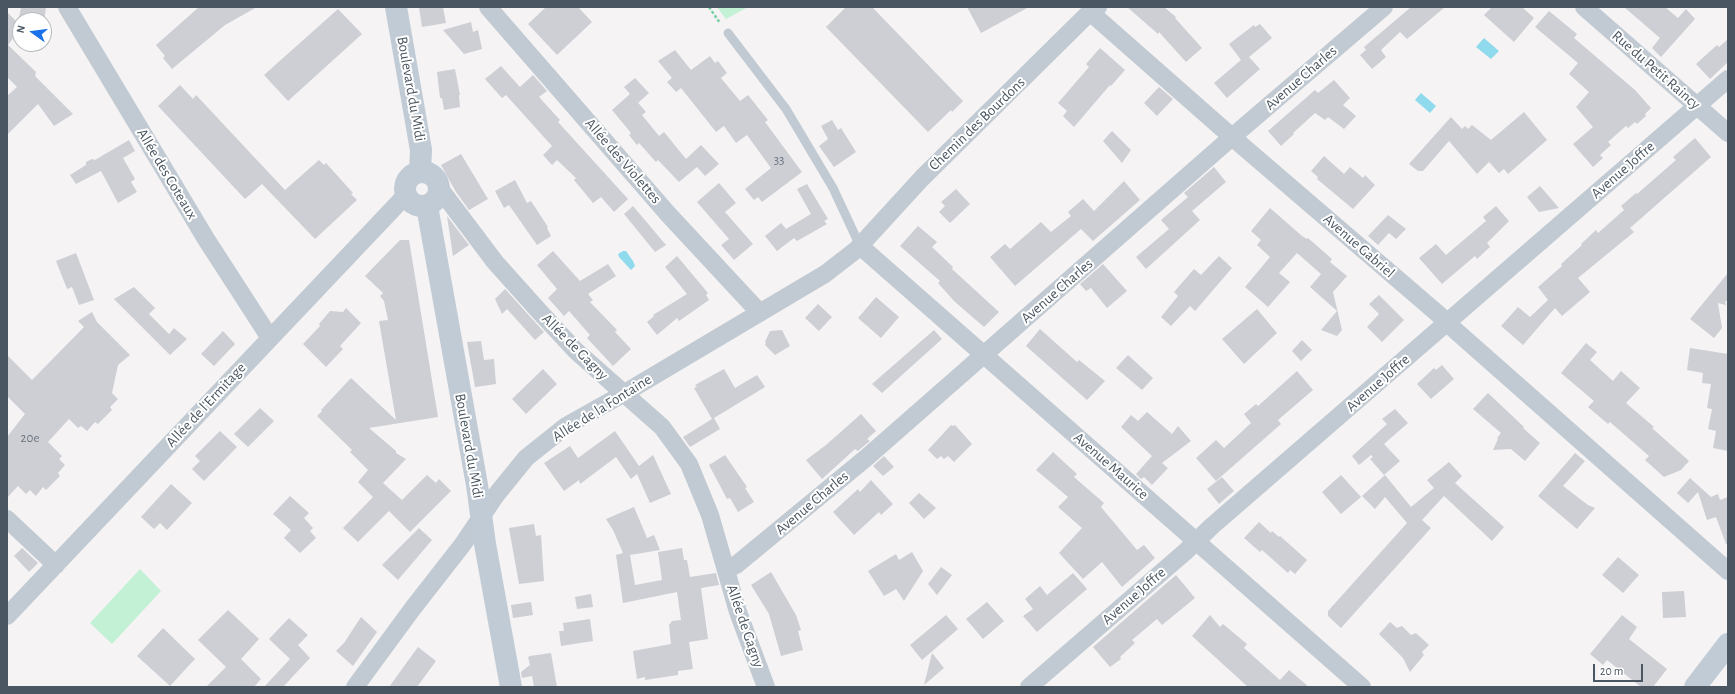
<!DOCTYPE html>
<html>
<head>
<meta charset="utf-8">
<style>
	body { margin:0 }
	#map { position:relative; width:1735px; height:694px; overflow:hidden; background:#f5f3f3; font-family:"Alegreya Sans",sans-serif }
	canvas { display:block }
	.frame { position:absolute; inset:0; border:8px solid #4a5661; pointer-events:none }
	.north { position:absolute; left:12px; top:12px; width:40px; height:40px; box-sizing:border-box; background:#fff; border:1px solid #b7bbc0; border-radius:50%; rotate:284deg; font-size:11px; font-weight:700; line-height:16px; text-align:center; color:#4a5661 }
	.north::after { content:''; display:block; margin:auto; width:14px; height:18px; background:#1a73e8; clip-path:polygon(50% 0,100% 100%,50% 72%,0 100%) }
	.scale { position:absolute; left:1593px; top:664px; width:50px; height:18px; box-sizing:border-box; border:2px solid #4a5661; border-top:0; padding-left:5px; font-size:12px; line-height:14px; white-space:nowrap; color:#4a5661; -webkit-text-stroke:3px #fff; paint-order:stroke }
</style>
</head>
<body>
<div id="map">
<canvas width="1735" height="694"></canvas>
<div class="frame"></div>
<div class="north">N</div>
<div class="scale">20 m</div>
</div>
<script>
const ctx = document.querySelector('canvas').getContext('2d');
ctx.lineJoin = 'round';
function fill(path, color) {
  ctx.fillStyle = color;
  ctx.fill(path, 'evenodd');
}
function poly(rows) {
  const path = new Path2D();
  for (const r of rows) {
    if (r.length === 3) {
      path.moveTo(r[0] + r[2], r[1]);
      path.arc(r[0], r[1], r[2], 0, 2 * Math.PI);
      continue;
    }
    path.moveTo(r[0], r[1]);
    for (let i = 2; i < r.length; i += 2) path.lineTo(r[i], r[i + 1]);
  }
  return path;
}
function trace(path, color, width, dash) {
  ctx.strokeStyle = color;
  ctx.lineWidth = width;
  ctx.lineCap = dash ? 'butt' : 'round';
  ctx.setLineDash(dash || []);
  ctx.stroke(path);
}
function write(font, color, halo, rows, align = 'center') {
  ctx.font = font + ' "Alegreya Sans",sans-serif';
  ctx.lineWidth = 4;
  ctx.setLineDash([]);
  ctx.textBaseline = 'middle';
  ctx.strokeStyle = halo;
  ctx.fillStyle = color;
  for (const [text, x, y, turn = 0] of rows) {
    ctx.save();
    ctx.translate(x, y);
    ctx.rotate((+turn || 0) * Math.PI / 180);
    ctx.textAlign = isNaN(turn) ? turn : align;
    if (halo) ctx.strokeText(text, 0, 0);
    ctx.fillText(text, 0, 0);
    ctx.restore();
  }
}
const green = poly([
	[717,7,748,7,726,19],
	[140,569,161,591,112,644,90,623]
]);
const water = poly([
	[1484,38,1499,51,1491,59,1476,47],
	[1421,93,1436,106,1430,113,1415,100],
	[623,251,626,251,633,261,635,266,631,270,619,257,618,254]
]);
const building = poly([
	[21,7,46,7,44,22,44,20,20,20,20,29,8,45,36,72,35,76,73,114,54,126,38,104,7,135,7,96,17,87,7,77,7,12,18,23],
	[199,7,257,7,225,25,172,69,163,58,165,56,156,45],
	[419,7,443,7,446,23,422,27],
	[546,7,578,7,592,22,557,55,528,24],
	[846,7,872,7,963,101,952,112,951,110,928,132,826,27],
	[967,7,1029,7,981,33],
	[1127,7,1164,7,1176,17,1175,18,1202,48,1186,62,1159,32,1158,34],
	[1411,7,1445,7,1407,39,1400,32,1381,50,1386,57,1372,69,1360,55,1366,50,1364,47],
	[1492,7,1522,7,1534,18,1514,42,1484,15],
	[1624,7,1665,7,1678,18,1686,9,1695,19,1661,57,1652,48,1660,38],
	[338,9,362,34,288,101,264,75],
	[1549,11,1577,34,1574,38,1635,90,1651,108,1645,114,1646,116,1637,124,1635,122,1628,128,1626,126,1608,142,1611,145,1600,155,1603,158,1593,167,1573,144,1593,127,1576,107,1589,92,1569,74,1578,63,1535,27],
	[471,22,473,32,478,30,482,49,464,54,443,30],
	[1260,24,1272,38,1249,57,1260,69,1227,98,1214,83,1241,60,1229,44,1254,25,1255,27],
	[1728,39,1728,62,1710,79,1696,64,1717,45,1719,47],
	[1100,48,1125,70,1111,86,1110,85,1074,127,1063,116,1067,111,1058,103,1089,67,1086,64],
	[675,50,691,70,710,56,715,63,718,61,727,73,721,78,740,101,748,95,768,120,765,122,802,172,762,202,758,197,754,200,745,189,771,168,747,135,736,143,724,126,716,132,681,88,676,92,667,82,672,78,658,61],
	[501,66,520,87,533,75,547,91,539,97,560,120,558,122,628,199,614,212,601,197,593,203,574,180,576,178,557,160,552,165,543,155,552,146,506,95,502,98,485,79],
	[455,69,460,95,459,95,460,107,444,110,442,98,440,98,437,72],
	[635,78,649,93,638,103,634,98,646,112,642,115,659,136,664,132,686,159,701,145,719,164,705,176,697,167,679,182,658,160,656,162,639,143,637,145,629,135,631,133,612,110,630,94,624,87],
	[1334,80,1350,98,1343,105,1356,116,1344,129,1328,117,1325,120,1315,113,1293,133,1294,134,1281,146,1268,131,1315,90,1318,93],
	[180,85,193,99,196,95,285,190,319,160,324,165,326,163,353,193,351,194,357,200,315,239,262,184,245,199,158,106],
	[1159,87,1173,99,1157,116,1144,103],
	[1524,112,1547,140,1508,174,1504,169,1499,173,1489,162,1477,174,1449,141,1423,171,1418,171,1409,164,1451,117,1462,129,1465,126,1468,129,1472,125,1491,140],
	[832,120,838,130,841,128,856,152,834,167,819,146,828,139,821,126],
	[1112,131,1131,150,1122,163,1103,141],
	[1695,138,1711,157,1630,228,1634,232,1578,278,1590,292,1562,316,1555,308,1523,345,1501,326,1518,307,1530,317,1548,300,1538,287,1562,266,1561,264,1582,245,1581,244,1596,230,1598,233,1624,210,1621,206,1636,193,1637,194,1676,160,1673,157],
	[129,140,135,151,123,158,135,179,131,182,137,192,118,203,101,171,76,184,70,175,86,165,86,162,92,159,95,160],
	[461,154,488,199,469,210,456,192,441,165],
	[1324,156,1344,174,1350,167,1363,178,1365,175,1375,185,1353,209,1317,179,1318,177,1311,171],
	[1214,167,1226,182,1192,211,1200,220,1146,269,1136,257,1169,229,1161,220,1188,197,1184,193],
	[515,180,527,203,531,201,548,227,547,228,551,236,537,245,509,205,504,208,495,191],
	[1124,181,1140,200,1093,241,1081,229,1015,286,990,257,1005,244,1010,249,1041,222,1051,232,1071,216,1068,212,1083,199,1094,211],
	[719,183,736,203,725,212,753,244,734,260,721,245,729,239,697,202],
	[807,184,828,219,824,221,827,224,797,241,794,238,777,251,765,236,781,223,786,229,811,214,797,189],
	[1540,186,1559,208,1539,212,1527,197],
	[956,189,970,204,950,223,939,212,945,206,941,202],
	[633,206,666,245,655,252,624,214],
	[1496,206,1509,221,1487,243,1490,247,1477,259,1475,256,1442,284,1419,258,1436,244,1446,255,1486,221,1483,217],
	[1270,208,1302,236,1307,239,1308,238,1332,259,1330,262,1347,276,1333,292,1342,330,1337,336,1321,330,1337,311,1310,287,1321,274,1297,253,1279,273,1290,282,1268,307,1245,287,1270,257,1257,245,1261,240,1251,231],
	[1388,215,1406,229,1396,239,1389,233,1378,245,1368,236],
	[447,216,469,245,453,256],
	[918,226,937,242,932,247,953,267,952,269,999,312,984,327,954,301,938,283,940,281,900,246],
	[400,240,409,240,438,417,369,428,396,451,396,453,406,459,383,483,402,500,427,475,436,483,439,479,451,491,410,532,389,511,358,542,343,528,373,497,358,482,368,470,350,452,352,450,317,416,322,411,321,410,351,378,396,420,379,321,388,320,384,301,380,296,383,293,365,276],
	[553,251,580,281,608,264,616,276,588,294,593,300,590,302,617,330,615,332,631,349,613,366,587,338,590,335,569,311,564,316,548,298,557,289,537,265],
	[76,253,94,300,79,305,72,287,67,289,56,261],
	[677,256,708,293,706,295,709,300,679,321,677,318,657,335,647,322,654,316,653,315,687,294,665,267],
	[1219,256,1232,268,1195,311,1190,306,1171,326,1161,317,1178,296,1174,292,1194,269,1201,275],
	[1103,264,1127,291,1107,308,1091,288,1086,291,1080,284],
	[1728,273,1728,301,1725,301,1726,305,1718,303,1722,328,1714,338,1690,319],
	[134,287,155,308,149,314,169,334,174,328,187,339,170,355,114,299],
	[505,289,544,332,535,340,507,309,502,314,495,299],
	[1379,295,1404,320,1382,342,1367,327,1379,314,1369,304],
	[876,297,899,317,881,338,858,318],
	[818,304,832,317,819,331,805,318],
	[346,308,361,323,340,346,343,349,326,367,303,344,320,326,319,324,330,311,343,312],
	[1257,309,1277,333,1244,364,1222,339],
	[92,312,97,322,130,355,118,365,112,393,118,399,110,407,112,410,98,424,95,422,87,431,81,426,78,428,69,419,48,442,62,456,59,459,65,465,58,473,60,476,46,490,43,487,36,496,30,490,26,494,18,486,7,498,7,437,25,414,7,396,7,355,32,380,84,327,78,321],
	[1040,329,1077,362,1079,360,1105,381,1087,400,1026,346],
	[782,330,790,346,775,355,765,345,766,343,765,342,770,331],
	[934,330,942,339,882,393,872,384],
	[223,331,235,344,214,366,201,354],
	[1302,340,1312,350,1301,361,1292,351],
	[481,341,484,360,494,359,496,384,475,387,467,342],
	[1586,343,1597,352,1590,360,1613,381,1621,371,1640,388,1626,403,1654,427,1652,428,1689,461,1681,470,1664,477,1645,460,1649,456,1610,422,1608,424,1588,407,1594,401,1561,373],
	[1690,348,1728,354,1728,451,1713,448,1716,431,1708,429,1712,409,1707,408,1711,384,1702,383,1703,373,1687,370],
	[1128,355,1153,378,1142,390,1116,368],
	[1442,365,1454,379,1431,399,1417,384,1434,368,1436,370],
	[543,369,557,384,526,414,512,399],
	[724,369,735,388,757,375,765,387,714,418,720,429,690,447,683,437,712,419,694,388,697,387,695,385],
	[1297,371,1313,390,1278,420,1281,424,1216,481,1196,458,1216,440,1224,448,1251,423,1244,414,1256,404,1258,406],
	[1488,393,1524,427,1523,428,1540,443,1525,461,1511,449,1493,450,1498,439,1497,438,1501,433,1473,409],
	[260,408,274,421,248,447,234,434],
	[1395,409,1408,423,1384,444,1400,461,1384,475,1370,459,1373,457,1371,455,1359,465,1352,456,1387,424,1382,419],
	[1147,412,1172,434,1178,426,1191,441,1162,463,1168,468,1152,485,1144,477,1141,479,1136,474,1152,456,1121,427,1131,415,1138,421],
	[861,414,876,431,867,439,870,441,859,450,858,451,855,449,822,479,806,460,826,445],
	[951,425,953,426,955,425,972,444,954,462,948,456,944,459,941,456,937,459,928,450],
	[220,431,237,447,204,481,192,469,200,461,195,456],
	[615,431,639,466,653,455,671,494,650,503,637,474,631,479,616,457,580,484,579,480,564,491,544,463,570,446,578,458],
	[1053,452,1077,474,1074,477,1104,503,1101,507,1137,550,1144,545,1155,558,1122,587,1102,562,1083,579,1059,553,1082,528,1058,507,1068,497,1036,470],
	[1575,453,1585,461,1563,486,1588,505,1595,508,1577,529,1538,496],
	[725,455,747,487,745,488,754,502,738,512,730,498,727,499,709,465],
	[884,456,894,467,883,476,873,466],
	[1449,462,1462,476,1455,483,1504,527,1492,541,1444,496,1422,520,1431,528,1341,628,1328,616,1328,611,1407,523,1385,497,1375,509,1362,496,1385,475,1411,507,1434,488,1427,480],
	[1341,475,1361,497,1341,514,1322,492],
	[1222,477,1234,491,1219,504,1207,489],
	[1690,478,1711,497,1718,494,1720,500,1728,497,1728,544,1726,544,1716,517,1707,520,1698,492,1688,503,1677,493],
	[871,480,893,504,881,515,879,512,854,535,833,512,858,489,860,492],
	[171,484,192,503,167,530,160,523,154,529,141,517],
	[919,493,936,508,924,519,909,503],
	[290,496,309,513,304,518,313,528,310,531,316,538,300,553,284,538,291,530,273,514],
	[634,507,647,538,654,535,660,550,630,555,635,585,662,580,658,552,682,548,684,560,687,560,690,577,716,573,719,585,701,588,708,639,689,642,693,669,678,671,678,675,645,680,645,677,637,679,633,651,671,644,669,625,672,621,681,620,677,592,623,603,616,555,623,553,613,530,606,519],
	[1259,522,1271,533,1272,531,1279,537,1280,536,1307,560,1295,574,1290,570,1288,573,1262,550,1260,552,1244,538],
	[534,524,536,536,541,535,544,581,519,584,509,528],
	[419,528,432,540,398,580,382,565],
	[22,548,38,563,29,572,14,556],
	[912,552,923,571,904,601,896,589,884,596,868,571,896,554,899,560],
	[1618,557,1639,575,1623,593,1602,575],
	[941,567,952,575,937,595,928,584],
	[771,572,796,615,801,630,798,631,803,650,781,656,769,614,751,585],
	[1073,573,1087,589,1037,632,1023,616,1033,609,1025,599,1040,586,1047,595],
	[1176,575,1195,598,1162,625,1157,619,1132,640,1135,643,1120,657,1121,659,1110,667,1093,647],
	[1684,591,1686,617,1663,618,1662,592],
	[591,594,593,607,577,609,575,597],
	[531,602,533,615,513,618,511,605],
	[987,602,1004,621,983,639,966,619],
	[228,610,259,639,241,659,261,679,254,687,206,687,226,667,198,640],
	[946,615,958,629,922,660,910,645],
	[1210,615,1220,627,1223,624,1247,644,1244,648,1280,680,1289,670,1309,687,1248,687,1192,636],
	[1622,615,1637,627,1629,639,1667,669,1653,687,1641,687,1607,660,1603,665,1590,654],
	[361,617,377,632,353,666,336,651,344,643],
	[289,618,308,635,298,645,310,658,283,687,264,687,290,659,269,639],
	[590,619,593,641,561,646,559,631,564,631,563,623],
	[1390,622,1397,628,1402,626,1411,635,1416,633,1429,645,1422,652,1424,655,1410,672,1403,658,1379,634],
	[163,628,195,659,170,686,137,656],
	[418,647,436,661,417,687,389,687],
	[551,653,557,687,534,687,532,676,522,678,521,672,530,665,528,657,530,656],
	[932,653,944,668,924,685]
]);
const path = poly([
	[709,7,720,23]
]);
const lane = poly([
	[728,33,786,109,833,188,860,246]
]);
const street = poly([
	[67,7,206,239,270,338],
	[488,7,668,214,760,313],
	[1584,7,1728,133],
	[1090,12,1232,137,1437,313,1456,331,1728,571],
	[440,189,495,262,538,310,576,351,662,427,689,464,710,515,738,612,766,687],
	[860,246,1362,687],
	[7,519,56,565],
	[726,570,736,565,866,458,1232,137,1384,7],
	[7,616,406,195],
	[355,687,413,608,463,544,496,495,526,458,566,426,623,394,825,274,856,250,922,178,1090,12,1098,7],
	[1029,687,1185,552,1212,526,1728,79]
]);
const secondary = poly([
	[396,7,421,150,420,172],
	[422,189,17],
	[427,206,477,485,485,544,511,687],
	[1695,687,1728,644]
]);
const numberNames = [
	["33",779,160],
	["20e",30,438]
];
const streetNames = [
	["Rue du Petit Raincy",1656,70,41],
	["Avenue Charles",1301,78,-41],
	["Boulevard du Midi",411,89,80],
	["Chemin des Bourdons",977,124,-44],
	["Allée des Violettes",623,161,49],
	["Avenue Joffre",1623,170,-41],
	["Allée des Coteaux",167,174,59],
	["Avenue Gabriel",1359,246,41],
	["Avenue Charles",1057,291,-41],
	["Allée de Gagny",575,347,45],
	["Avenue Joffre",1378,383,-41],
	["Allée de l'Ermitage",206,405,-47],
	["Allée de la Fontaine",602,408,-32],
	["Boulevard du Midi",469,446,80],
	["Avenue Maurice",1111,466,41],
	["Avenue Charles",812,503,-40],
	["Avenue Joffre",1134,596,-41],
	["Allée de Gagny",745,626,71]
];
fill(green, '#c3f1d5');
fill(water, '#90daee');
fill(building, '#cdcfd5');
trace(path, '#7ad0a6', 2.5, [3, 2]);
trace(lane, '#c1cad2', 9);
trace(street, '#c1cad2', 18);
trace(secondary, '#c1cbd6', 22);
write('13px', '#6b747e', null, numberNames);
write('15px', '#4a5661', '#fff', streetNames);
</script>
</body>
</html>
